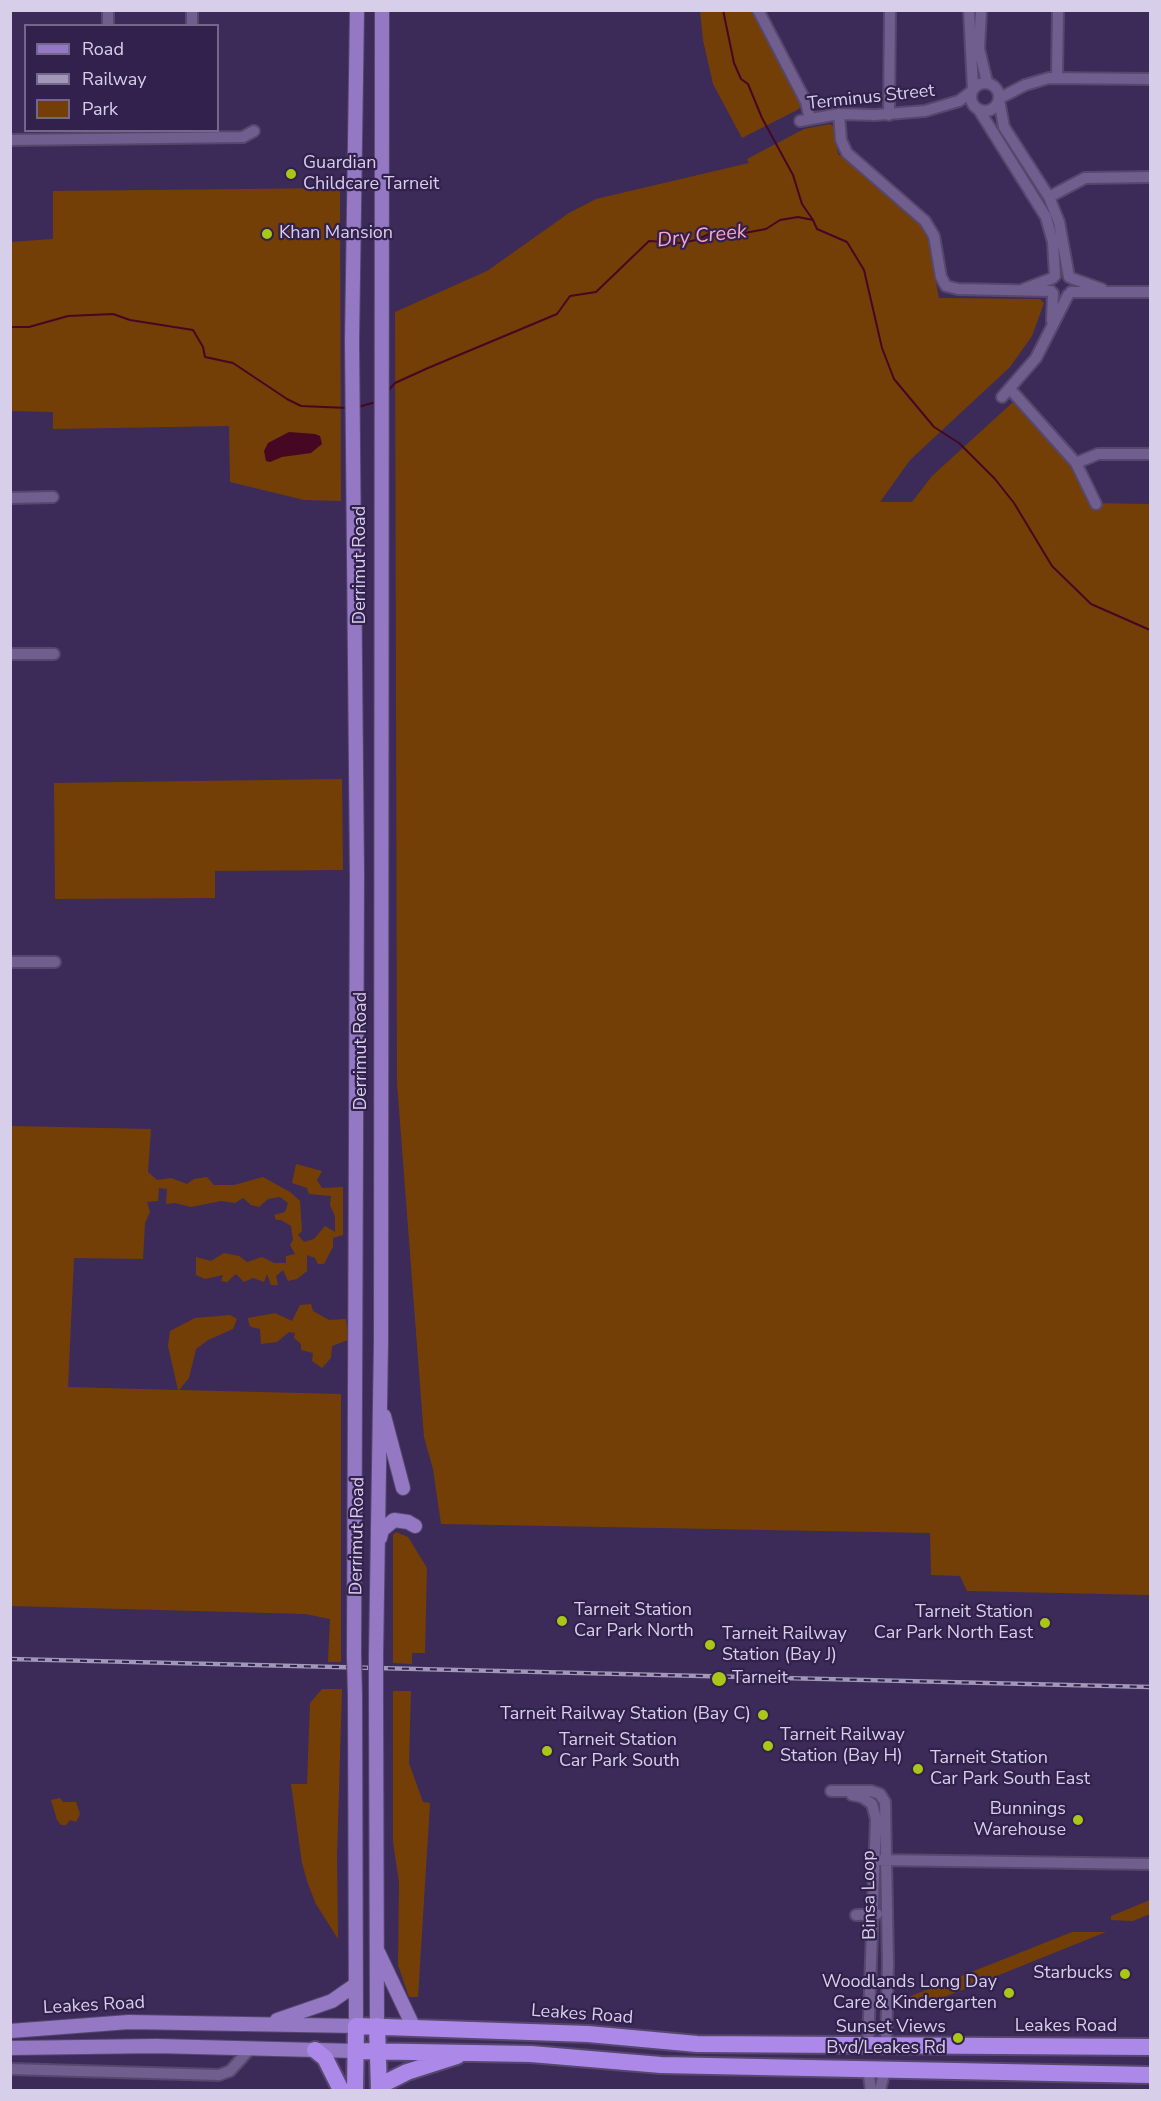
<!DOCTYPE html>
<html>
<head>
<meta charset="utf-8">
<style>
	body { margin:0 }
	#map { position:relative; width:1161px; height:2101px; overflow:hidden; background:#3c2b58; font-family:"Nunito Sans",sans-serif }
	canvas { display:block }
	.frame { position:absolute; inset:0; border:12px solid #d7cfea; pointer-events:none }
	.legend { position:absolute; left:24px; top:24px; width:195px; height:108px; box-sizing:border-box; background:#32214c; border:2px solid #74678b; margin:0; padding:8px 10px; list-style:none; font-size:18px; color:#d7cfea }
	.legend li { display:flex; align-items:center; gap:12px; height:30px }
	.legend b { width:30px; border:2px solid #74678b }
</style>
</head>
<body>
<div id="map">
<canvas width="1161" height="2101"></canvas>
<div class="frame"></div>
<ul class="legend">
<li><b style="height:8px;background:#9478c4"></b>Road</li>
<li><b style="height:8px;background:#a297b8"></b>Railway</li>
<li><b style="height:16px;background:#743f06"></b>Park</li>
</ul>
</div>
<script>
const ctx = document.querySelector('canvas').getContext('2d');
ctx.lineJoin = 'round';
function fill(path, color) {
  ctx.fillStyle = color;
  ctx.fill(path, 'evenodd');
}
function poly(rows) {
  const path = new Path2D();
  for (const r of rows) {
    if (r.length === 3) {
      path.moveTo(r[0] + r[2], r[1]);
      path.arc(r[0], r[1], r[2], 0, 2 * Math.PI);
      continue;
    }
    path.moveTo(r[0], r[1]);
    for (let i = 2; i < r.length; i += 2) path.lineTo(r[i], r[i + 1]);
  }
  return path;
}
function trace(path, color, width, dash) {
  ctx.strokeStyle = color;
  ctx.lineWidth = width;
  ctx.lineCap = dash ? 'butt' : 'round';
  ctx.setLineDash(dash || []);
  ctx.stroke(path);
}
function write(font, color, halo, rows, align = 'center') {
  ctx.font = font + ' "Nunito Sans",sans-serif';
  ctx.lineWidth = 4.5;
  ctx.setLineDash([]);
  ctx.textBaseline = 'middle';
  ctx.strokeStyle = halo;
  ctx.fillStyle = color;
  for (const [text, x, y, turn = 0] of rows) {
    ctx.save();
    ctx.translate(x, y);
    ctx.rotate((+turn || 0) * Math.PI / 180);
    ctx.textAlign = isNaN(turn) ? turn : align;
    if (halo) ctx.strokeText(text, 0, 0);
    ctx.fillText(text, 0, 0);
    ctx.restore();
  }
}
const green = poly([
	[700,11,752,11,801,105,799,109,742,138,713,84,703,40],
	[830,124,834,127,838,154,911,212,926,231,939,298,1040,299,1044,303,1032,336,1010,367,910,460,880,502,912,502,932,476,1012,403,1017,403,1058,447,1074,469,1091,503,1150,504,1150,1595,967,1591,960,1576,931,1575,930,1533,441,1524,433,1469,424,1437,397,1083,395,312,487,271,569,213,596,199,749,163,747,159,804,129],
	[340,188,341,501,304,500,230,482,229,426,53,429,53,412,11,411,10,242,53,239,53,191],
	[342,779,343,870,215,871,215,898,55,899,54,783],
	[11,1126,151,1129,148,1172,157,1180,171,1178,187,1184,194,1179,207,1177,214,1185,234,1185,263,1177,290,1192,300,1201,302,1231,298,1235,304,1242,314,1239,325,1226,335,1232,335,1216,330,1205,331,1196,309,1194,307,1188,292,1183,296,1164,322,1171,317,1180,322,1188,343,1187,343,1235,333,1238,333,1247,324,1264,318,1264,315,1258,307,1255,307,1271,297,1279,288,1281,283,1270,276,1276,278,1285,271,1285,267,1274,264,1282,253,1278,244,1282,236,1274,227,1282,221,1281,223,1275,205,1279,196,1275,196,1257,211,1261,224,1253,239,1256,247,1262,262,1257,274,1263,286,1263,286,1256,295,1254,290,1245,293,1240,291,1226,281,1220,276,1220,274,1215,285,1212,288,1203,280,1197,268,1199,259,1207,251,1205,243,1198,235,1203,221,1201,191,1207,175,1203,166,1204,167,1189,159,1188,158,1201,147,1202,150,1212,145,1223,143,1259,74,1258,68,1387,178,1390,168,1346,170,1331,195,1318,230,1315,237,1319,233,1329,208,1340,196,1349,189,1378,179,1390,341,1394,341,1662,328,1662,330,1619,305,1614,11,1606],
	[311,1304,313,1311,329,1320,346,1319,348,1340,332,1346,331,1358,322,1368,312,1361,313,1353,301,1350,301,1344,294,1338,295,1333,289,1332,277,1342,261,1344,260,1329,251,1327,249,1324,248,1318,275,1313,292,1321,300,1305],
	[396,1532,408,1537,427,1568,425,1653,412,1653,412,1664,393,1663,393,1535],
	[322,1689,342,1689,337,1856,338,1939,316,1904,308,1884,302,1863,291,1784,307,1784,310,1703],
	[393,1691,411,1691,409,1763,423,1802,430,1803,418,1997,409,1997,398,1965,399,1882,393,1842],
	[60,1798,63,1802,76,1802,80,1814,76,1822,70,1820,66,1825,61,1825,57,1820,51,1800],
	[1150,1900,1150,1914,1133,1921,1111,1920,1111,1916],
	[1072,1932,1106,1932,917,2008,905,2007,906,1998]
]);
const water = poly([
	[289,432,315,434,320,436,322,444,311,453,282,457,270,462,266,461,264,451,268,443]
]);
const stream = poly([
	[723,10,734,63,741,79,748,84,762,118,793,175,802,204,813,220],
	[10,327,29,327,68,316,113,314,130,320,193,330,203,347,205,357,233,363,287,399,301,406,347,408],
	[387,392,395,383,428,368,557,314,570,296,596,292,649,241,681,243,696,240,711,233,739,234,766,229,780,220,798,217,813,220,817,229,847,242,864,270,882,348,894,379,934,427,959,443,995,479,1014,503,1052,566,1091,604,1150,630],
	[358,407,376,402]
]);
const minor = poly([
	[108,10,108,26],
	[192,10,192,26],
	[758,10,806,102,810,119],
	[969,10,973,89],
	[981,10,979,49,987,82],
	[1057,77,1058,10],
	[985,97,14],
	[1000,98,1025,85,1049,78,1150,79],
	[999,100,1004,127,1049,197,1059,222,1069,277],
	[979,110,1046,217,1053,242,1055,276],
	[839,114,841,140,847,153,925,221,934,236,941,277,946,286,958,289,1051,291],
	[889,115,890,10],
	[800,121,839,114,875,115,925,111,959,101,972,91],
	[10,140,243,137,254,131],
	[1049,197,1085,178,1150,177],
	[1071,278,1102,289],
	[1024,289,1053,278],
	[1071,292,1150,292],
	[1052,321,1053,293],
	[1010,389,1076,463,1096,504],
	[1002,397,1036,358,1068,295],
	[1076,463,1098,454,1150,454],
	[10,498,53,497],
	[10,654,54,654],
	[10,962,55,962],
	[831,1791,871,1791,880,1794,885,1802,888,1964,886,2046],
	[852,1795,862,1797,872,1804,876,1819,868,2046],
	[881,1860,1150,1864],
	[856,1915,877,1914],
	[10,2069,219,2075,230,2071,250,2049],
	[868,2070,871,2090],
	[880,2090,885,2070]
]);
const major = poly([
	[384,1416,403,1488],
	[380,1538,382,1530,394,1520,408,1522,415,1526],
	[376,1655,381,1342,382,10],
	[354,1656,357,874,352,341,357,10],
	[376,1695,377,2026],
	[378,1952,414,2028],
	[277,2020,332,2001,355,1985],
	[10,2031,129,2022,356,2026,355,1695],
	[10,2048,156,2046,356,2051]
]);
const highway = poly([
	[377,2026,379,2090],
	[315,2050,325,2058,341,2090],
	[356,2051,531,2054,661,2065,1150,2075],
	[379,2086,407,2072,457,2056],
	[355,2090,356,2026,588,2034,697,2044,1150,2047]
]);
const rail = poly([
	[10,1659,1150,1687]
]);
const majorBridge = poly([
	[354,1656,355,1695],
	[376,1695,376,1655]
]);
const markers = [
	[291,174,6,"#aac718"],
	[267,234,6,"#aac718"],
	[562,1621,6,"#aac718"],
	[1045,1623,6,"#aac718"],
	[710,1645,6,"#aac718"],
	[719,1679,8,"#aac718"],
	[763,1715,6,"#aac718"],
	[768,1746,6,"#aac718"],
	[547,1751,6,"#aac718"],
	[918,1769,6,"#aac718"],
	[1078,1820,6,"#aac718"],
	[1125,1974,6,"#aac718"],
	[1009,1993,6,"#aac718"],
	[958,2038,6,"#aac718"]
];
const streetNames = [
	["Terminus Street",871,98,-6],
	["Derrimut Road",361,565,-90],
	["Derrimut Road",362,1051,-90],
	["Derrimut Road",358,1536,-89],
	["Binsa Loop",870,1895,-91],
	["Leakes Road",94,2006,-3],
	["Leakes Road",582,2015,4],
	["Leakes Road",1066,2027]
];
const poiNames = [
	["Guardian",303,164],
	["Childcare Tarneit",303,185],
	["Khan Mansion",279,234],
	["Tarneit Station",574,1611],
	["Car Park North",574,1632],
	["Tarneit Station",1033,1613,"right"],
	["Car Park North East",1033,1634,"right"],
	["Tarneit Railway",722,1635],
	["Station (Bay J)",722,1656],
	["Tarneit",732,1679],
	["Tarneit Railway Station (Bay C)",751,1715,"right"],
	["Tarneit Railway",780,1736],
	["Station (Bay H)",780,1757],
	["Tarneit Station",559,1741],
	["Car Park South",559,1762],
	["Tarneit Station",930,1759],
	["Car Park South East",930,1780],
	["Bunnings",1066,1810,"right"],
	["Warehouse",1066,1831,"right"],
	["Starbucks",1113,1974,"right"],
	["Woodlands Long Day",997,1983,"right"],
	["Care & Kindergarten",997,2004,"right"],
	["Sunset Views",946,2028,"right"],
	["Bvd/Leakes Rd",946,2049,"right"]
];
const waterNames = [
	["Dry Creek",702,237,-6]
];
fill(green, '#743f06');
fill(water, '#460723');
trace(stream, '#460723', 2);
trace(minor, '#56476d', 14);
trace(major, '#56476d', 16);
trace(highway, '#56476d', 20);
trace(minor, '#6f5e8e', 10);
trace(major, '#9478c4', 14);
trace(highway, '#ac89e8', 16);
trace(rail, '#a297b8', 4.5);
trace(rail, '#32214c', 2, [7]);
trace(majorBridge, '#56476d', 16, []);
trace(majorBridge, '#9478c4', 14);
for (const [x, y, r, color] of markers) {
  const dot = new Path2D();
  dot.arc(x, y, r, 0, 2 * Math.PI);
  ctx.fillStyle = color;
  ctx.fill(dot);
  trace(dot, '#32214c', 2);
}
write('18px', '#d7cfea', '#32214c', streetNames);
write('18px', '#d7cfea', '#32214c', poiNames, 'left');
write('italic 20px', '#ffa4c0', '#32214c', waterNames);
</script>
</body>
</html>
